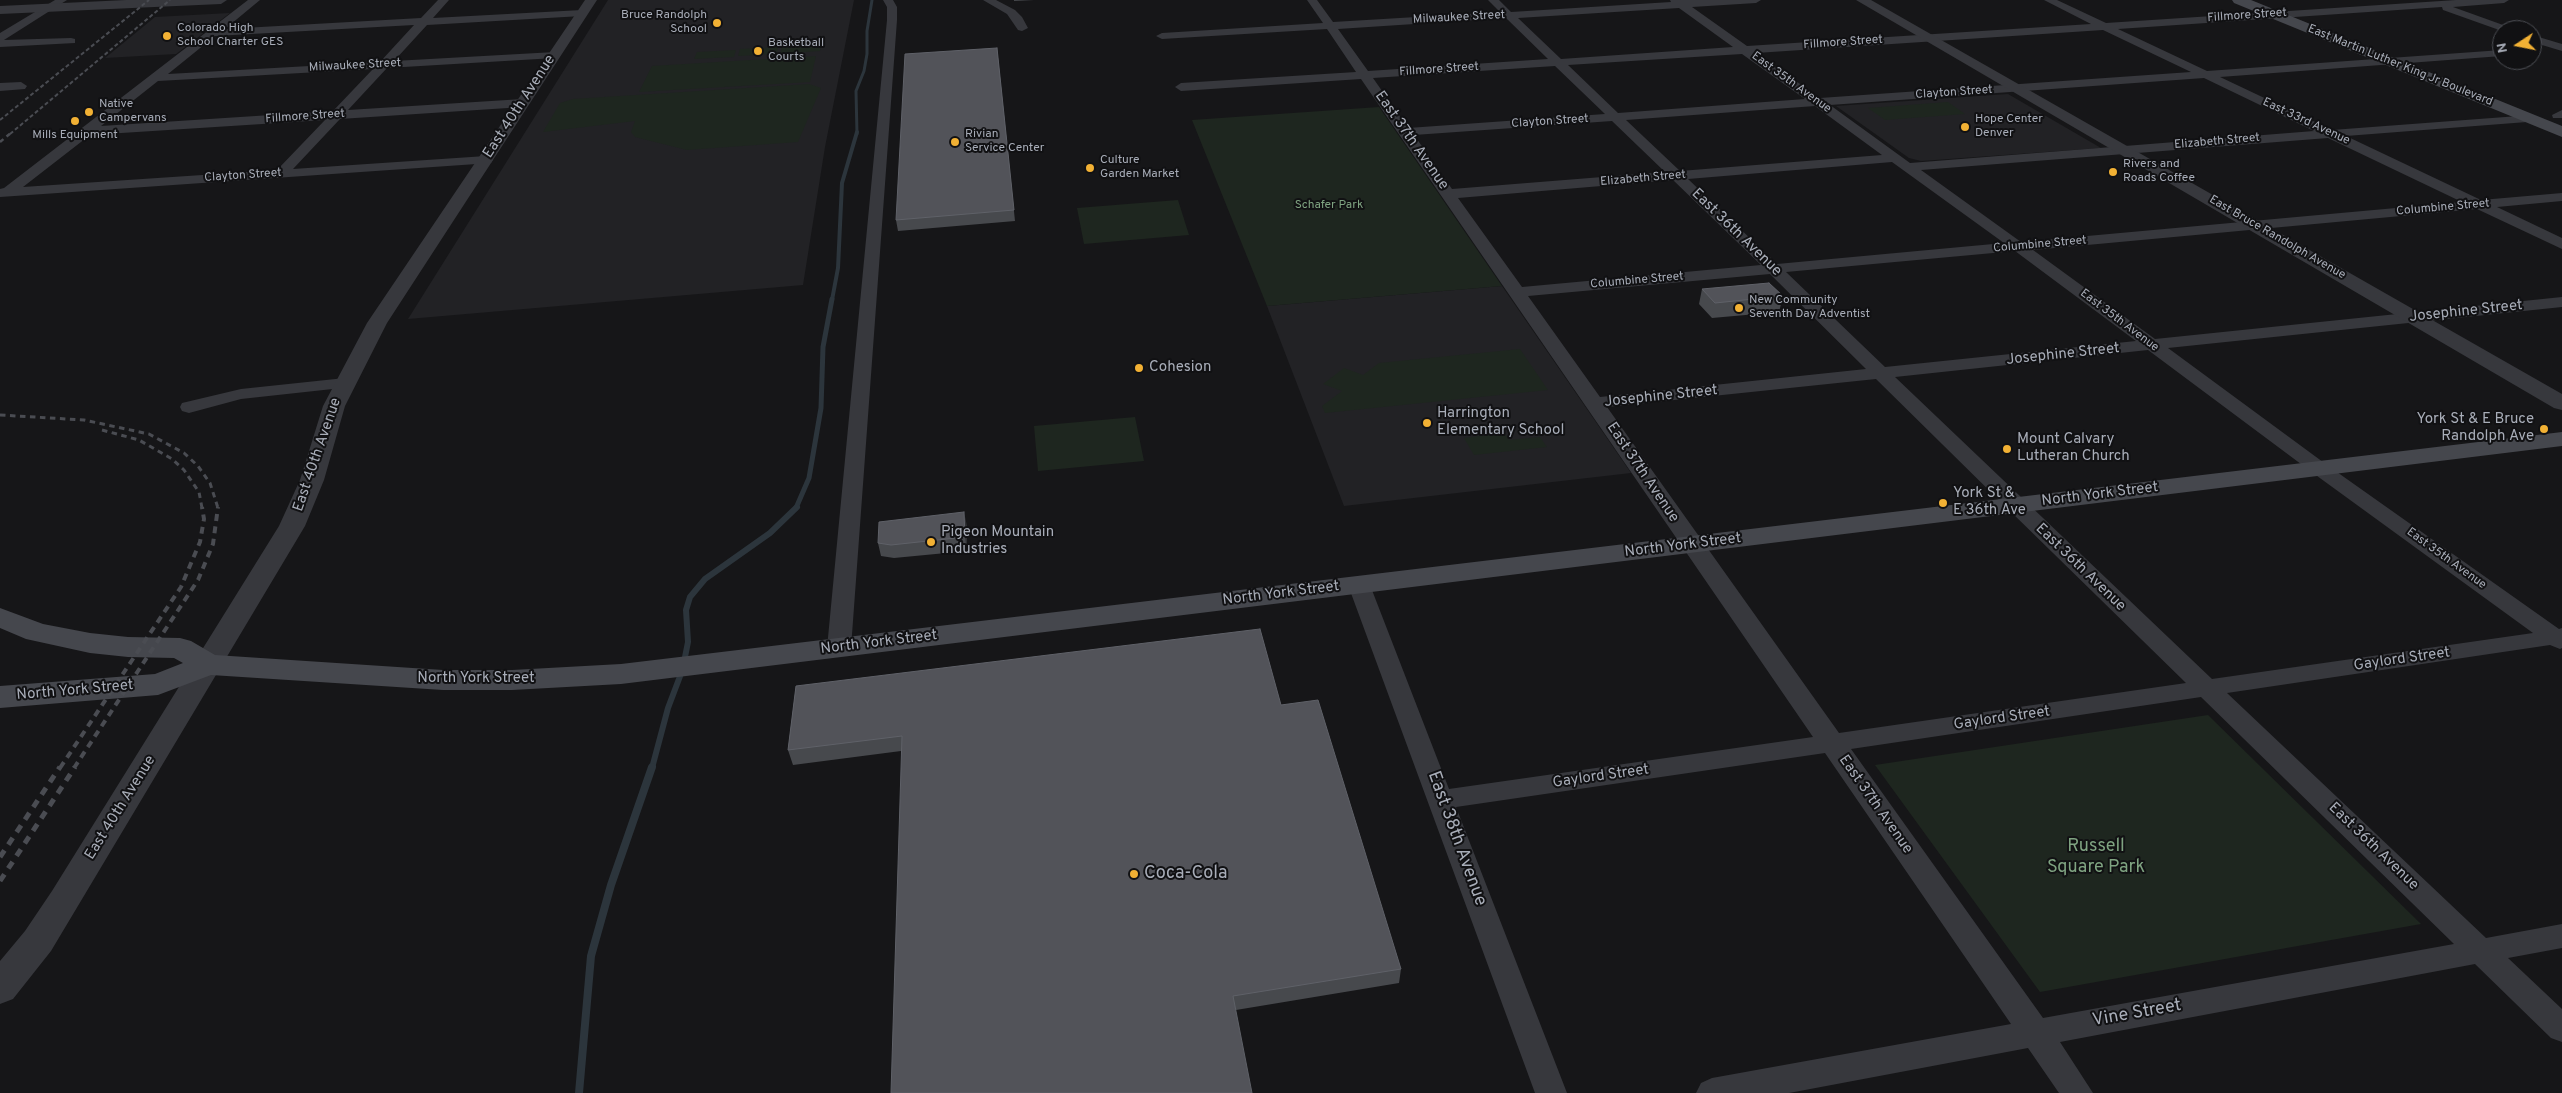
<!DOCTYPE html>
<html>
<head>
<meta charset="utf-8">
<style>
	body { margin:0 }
	#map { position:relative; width:2562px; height:1093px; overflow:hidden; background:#161618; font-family:Overpass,sans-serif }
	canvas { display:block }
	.north { position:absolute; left:2492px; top:20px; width:50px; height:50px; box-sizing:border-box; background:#111113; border:1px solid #4d4f55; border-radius:50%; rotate:259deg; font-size:14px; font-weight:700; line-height:20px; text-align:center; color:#a8adb8 }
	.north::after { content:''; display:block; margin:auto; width:18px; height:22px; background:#f2b134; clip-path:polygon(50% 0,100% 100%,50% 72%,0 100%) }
</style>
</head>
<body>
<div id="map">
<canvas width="2562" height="1093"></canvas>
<div class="north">N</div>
</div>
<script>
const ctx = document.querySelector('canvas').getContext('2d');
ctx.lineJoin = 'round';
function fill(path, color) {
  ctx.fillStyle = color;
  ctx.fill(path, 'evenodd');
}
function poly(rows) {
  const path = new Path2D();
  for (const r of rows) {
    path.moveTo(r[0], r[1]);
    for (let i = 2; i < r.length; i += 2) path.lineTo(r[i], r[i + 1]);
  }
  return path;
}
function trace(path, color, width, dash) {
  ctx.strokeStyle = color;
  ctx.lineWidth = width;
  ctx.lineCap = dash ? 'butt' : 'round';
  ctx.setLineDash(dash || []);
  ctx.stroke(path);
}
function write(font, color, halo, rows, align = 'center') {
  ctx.font = font + ' Overpass,sans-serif';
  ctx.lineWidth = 4;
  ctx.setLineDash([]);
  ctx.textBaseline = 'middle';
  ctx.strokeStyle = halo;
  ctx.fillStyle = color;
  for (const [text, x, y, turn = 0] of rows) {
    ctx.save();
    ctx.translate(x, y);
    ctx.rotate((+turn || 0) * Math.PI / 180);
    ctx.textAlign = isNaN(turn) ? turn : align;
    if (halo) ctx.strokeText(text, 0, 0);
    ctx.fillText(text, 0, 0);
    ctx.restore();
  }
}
const built = poly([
	[608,0,854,0,825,147,803,285,408,319],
	[230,13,176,54,105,58,155,17],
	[2008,94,2101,148,1921,161,1909,158,1836,106],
	[1502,286,1631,473,1344,506,1267,306]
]);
const green = poly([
	[821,44,820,51,780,54,782,46],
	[778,47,777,54,738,56,740,49],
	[736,50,734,57,694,59,697,52],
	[816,56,810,82,639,92,652,66],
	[809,84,821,88,798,142,687,150,635,137,631,132,635,121,543,132,560,103,573,99],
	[1948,102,1965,114,1885,120,1868,108],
	[1379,107,1502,286,1267,306,1192,120],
	[1178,200,1189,235,1084,244,1077,208],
	[1520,349,1548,390,1325,413,1322,406,1342,391,1323,384,1344,368,1363,375,1379,363],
	[1135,417,1144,461,1038,471,1034,426],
	[1504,433,1509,440,1540,437,1547,447,1474,455,1464,438],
	[2208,715,2421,924,2040,992,1875,765]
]);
const streamFar4 = poly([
	[857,134,856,91,864,71,867,54,867,31,872,0]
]);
const streamFar3 = poly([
	[832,300,838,268,842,183,857,132]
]);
const streamFar2 = poly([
	[796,508,809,478,821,408,823,347,832,299]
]);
const streamFar1 = poly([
	[684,662,688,642,686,610,690,597,705,579,770,533,797,507],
	[652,768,668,708,682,671]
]);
const stream = poly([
	[579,1093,591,956,611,885,652,767]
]);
const minor = poly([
	[55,0,67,0,4,40,71,38,75,39,75,43,0,47,0,33,55,0],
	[248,0,260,0,225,29,421,18,438,0,449,0,433,18,582,10,587,13,582,16,427,25,394,61,555,52,561,55,555,58,387,68,348,110,523,99,529,103,523,107,340,119,293,169,486,156,493,160,491,163,0,197,0,189,4,188,248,0],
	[414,25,380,62,168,74,215,36,414,25],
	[373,69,333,111,101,126,158,81,373,69],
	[325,120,277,170,23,187,90,135,325,120],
	[883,0,893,0,897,7,897,20,851,648,847,653,839,656,831,653,827,648,887,20,887,7,883,0],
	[983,0,996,0,1015,10,1022,17,1028,28,1022,31,1018,30,1007,14,983,0],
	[1307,0,1317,0,1333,22,1500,12,1488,0,1499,0,1511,12,1671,2,1670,0,1761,0,1756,3,1692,7,1747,46,2091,24,2044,0,2057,0,2106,23,2456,0,2509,0,2504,3,2453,7,2517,30,2502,31,2443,10,2442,7,2118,29,2207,71,2502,50,2502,56,2220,77,2332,130,2532,115,2533,118,2532,121,2527,122,2346,136,2481,200,2562,193,2562,201,2497,207,2562,238,2562,249,2477,209,2033,250,2155,339,2562,297,2562,307,2168,348,2327,465,2559,629,2562,628,2562,648,2560,649,2550,645,2227,693,2486,938,2562,924,2562,948,2508,958,2562,1009,2562,1042,2551,1038,2475,964,2060,1042,2093,1093,2059,1093,2028,1048,1789,1093,1696,1093,1701,1083,1712,1078,2011,1024,1825,753,1456,807,1567,1093,1535,1093,1348,585,1351,580,1359,578,1367,580,1370,585,1449,789,1813,737,1361,79,1181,91,1175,87,1181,83,1356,72,1327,29,1162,39,1156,36,1162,33,1323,23,1307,0],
	[1679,8,1733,47,1561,59,1518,18,1679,8],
	[1506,18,1548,59,1368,71,1338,29,1506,18],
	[2103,30,2191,72,1820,98,1756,53,2103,30],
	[1742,54,1805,99,1618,113,1568,65,1742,54],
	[1555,66,1605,114,1408,128,1373,78,1555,66],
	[2204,78,2314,131,1910,163,1830,105,2204,78],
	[1815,106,1882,155,1680,171,1626,120,1815,106],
	[1612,121,1665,172,1452,189,1414,135,1612,121],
	[2328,138,2462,202,2021,242,1921,170,2328,138],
	[1892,162,2004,243,1777,264,1688,179,1892,162],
	[1673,180,1761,265,1522,287,1458,198,1673,180],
	[2015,251,2136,341,1885,367,1786,272,2015,251],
	[1770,274,1866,369,1600,397,1528,296,1770,274],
	[2148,350,2313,473,2533,633,2212,679,1895,377,2148,350],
	[1876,379,2008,509,2186,683,1839,733,1607,407,1876,379],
	[2201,697,2454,944,2043,1018,1851,749,2201,697],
	[2532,35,2562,44,2562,51,2532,42,2532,35],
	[21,82,27,86,25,89,0,91,0,83,21,82],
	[2562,110,2562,118,2553,118,2552,115,2562,110],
	[345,378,351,379,354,383,351,387,241,399,189,413,182,411,180,407,182,403,241,389,345,378]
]);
const tertiary = poly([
	[126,0,227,0,221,4,0,14,0,6,126,0],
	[585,0,597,0,387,323,345,406,324,480,305,526,51,951,13,999,0,1004,0,961,25,931,52,891,279,526,300,480,323,406,367,323,585,0],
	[1856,0,1871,0,2562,394,2562,410,2554,408,1856,0]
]);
const secondary = poly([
	[2232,0,2251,0,2562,126,2562,137,2234,3,2232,0],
	[2562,432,2562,446,621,684,512,690,443,690,211,675,158,695,0,708,0,686,155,674,183,663,174,658,128,657,90,653,26,639,0,628,0,608,43,624,90,633,128,637,180,638,191,641,215,655,443,670,512,670,621,664,2562,432]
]);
const railFar4 = poly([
	[0,120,149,0],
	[10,134,170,0]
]);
const railFar3 = poly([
	[0,142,12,132]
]);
const railFar2 = poly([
	[0,415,84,420,149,434,184,453,198,466,210,483,218,508],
	[102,430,139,440,172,459,184,470,199,492,202,508]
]);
const railFar1 = poly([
	[60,768,181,587,200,542,204,519,202,507],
	[74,768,198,580,213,544,218,507]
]);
const rail = poly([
	[0,857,60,767],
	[0,881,75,767]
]);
const wall = poly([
	[1014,0,1034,0,1014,1],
	[997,48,1015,221,898,231,896,220],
	[1702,289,1783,296,1779,312,1712,318,1699,304],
	[967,526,967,551,894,558,881,556,878,543],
	[796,686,1281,705,1401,969,1399,983,1236,1010,901,751,793,765,788,750]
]);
const shadedWall = poly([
	[964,512,967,526,967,551,965,537]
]);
const building = poly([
	[997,48,1014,210,896,220,905,54,997,48],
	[1769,283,1783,296,1715,303,1702,289,1769,283],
	[964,512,965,537,891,545,878,543,879,522,964,512],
	[1260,629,1281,705,1318,700,1401,969,1233,996,1252,1093,891,1093,902,736,788,750,796,686,1260,629]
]);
const markers = [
	[717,23,5,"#f2b134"],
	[167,36,5,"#f2b134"],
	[758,51,5,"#f2b134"],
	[89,112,5,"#f2b134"],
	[75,121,5,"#f2b134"],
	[1965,127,5,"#f2b134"],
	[955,142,5,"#f2b134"],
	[1090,168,5,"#f2b134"],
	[2113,172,5,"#f2b134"],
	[1739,308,5,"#f2b134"],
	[1139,368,5,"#f2b134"],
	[1427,423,5,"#f2b134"],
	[2544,429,5,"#f2b134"],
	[2007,449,5,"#f2b134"],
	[1943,503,5,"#f2b134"],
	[931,542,5,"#f2b134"],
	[1134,874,5,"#f2b134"]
];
const farPoinames = [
	["Bruce Randolph",707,16,"right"],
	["School",707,30,"right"],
	["Colorado High",177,29],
	["School Charter GES",177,43],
	["Basketball",768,44],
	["Courts",768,58],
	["Native",99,105],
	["Campervans",99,119],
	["Hope Center",1975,120],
	["Denver",1975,134],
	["Rivian",965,135],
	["Service Center",965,149],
	["Mills Equipment",75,136,"center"],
	["Culture",1100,161],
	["Garden Market",1100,175],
	["Rivers and",2123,165],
	["Roads Coffee",2123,179],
	["New Community",1749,301],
	["Seventh Day Adventist",1749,315]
];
const farStreetnames = [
	["Fillmore Street",2247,16,-4],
	["Milwaukee Street",1459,18,-3],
	["Fillmore Street",1843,43,-4],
	["Milwaukee Street",355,66,-3],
	["East Martin Luther King Jr Boulevard",2400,66,22],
	["Fillmore Street",1439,70,-4],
	["East 35th Avenue",1791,83,36],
	["Clayton Street",1954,93,-4],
	["Fillmore Street",305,117,-4],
	["Clayton Street",1550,122,-4],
	["East 33rd Avenue",2306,122,25],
	["Elizabeth Street",2217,142,-5],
	["Clayton Street",243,176,-4],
	["Elizabeth Street",1643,179,-5],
	["Columbine Street",2443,208,-5],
	["East Bruce Randolph Avenue",2277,238,30],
	["Columbine Street",2040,245,-5],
	["Columbine Street",1637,281,-5],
	["East 35th Avenue",2119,321,37],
	["East 35th Avenue",2446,559,36]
];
const farParknames = [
	["Schafer Park",1329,206]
];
const streetNames = [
	["East 40th Avenue",520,107,-57],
	["East 37th Avenue",1411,141,55],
	["East 36th Avenue",1736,233,44],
	["Josephine Street",2466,312,-6],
	["Josephine Street",2063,355,-6],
	["Josephine Street",1661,397,-6],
	["East 40th Avenue",318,455,-71],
	["East 37th Avenue",1642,473,56],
	["North York Street",2100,495,-7],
	["North York Street",1683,546,-7],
	["East 36th Avenue",2080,568,44],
	["North York Street",1281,594,-7],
	["North York Street",879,643,-7],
	["Gaylord Street",2402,660,-8],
	["North York Street",476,679],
	["North York Street",75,691,-5],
	["Gaylord Street",2002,719,-8],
	["Gaylord Street",1601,777,-8],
	["East 37th Avenue",1875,805,55],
	["East 40th Avenue",121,808,-58],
	["East 36th Avenue",2373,847,44]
];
const poiNames = [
	["Cohesion",1149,368],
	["Harrington",1437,414],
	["Elementary School",1437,431],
	["York St & E Bruce",2534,420,"right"],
	["Randolph Ave",2534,437,"right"],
	["Mount Calvary",2017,440],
	["Lutheran Church",2017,457],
	["York St &",1953,494],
	["E 36th Ave",1953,511],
	["Pigeon Mountain",941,533],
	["Industries",941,550]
];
const nearStreetnames = [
	["East 38th Avenue",1456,839,70],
	["Vine Street",2137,1014,-10]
];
const nearParknames = [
	["Russell",2096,847],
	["Square Park",2096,868]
];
const nearPoinames = [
	["Coca-Cola",1144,874]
];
fill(built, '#222225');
fill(green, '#1e261f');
trace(streamFar4, '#2c353c', 3);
trace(streamFar3, '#2c353c', 4);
trace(streamFar2, '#2c353c', 5);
trace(streamFar1, '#2c353c', 6);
trace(stream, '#2c353c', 8);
fill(minor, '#37383d');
fill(tertiary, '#37383d');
fill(secondary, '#45474d');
trace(railFar4, '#4a4c52', 2, [4, 2.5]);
trace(railFar3, '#4a4c52', 2.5, [4.5, 4]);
trace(railFar2, '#4a4c52', 3, [5.5, 4.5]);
trace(railFar1, '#4a4c52', 4, [7, 5.5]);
trace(rail, '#4a4c52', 5, [8, 7]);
fill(wall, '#47494d');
fill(shadedWall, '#2f3033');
fill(building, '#525359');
trace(building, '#5f6168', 1);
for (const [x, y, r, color] of markers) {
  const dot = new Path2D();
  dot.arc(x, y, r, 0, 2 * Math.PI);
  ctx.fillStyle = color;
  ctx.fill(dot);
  trace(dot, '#111113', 2);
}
write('12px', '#a8adb8', '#111113', farPoinames, 'left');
write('12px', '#a8adb8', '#111113', farStreetnames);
write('12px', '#7fa381', '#111113', farParknames);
write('15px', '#a8adb8', '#111113', streetNames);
write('15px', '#a8adb8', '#111113', poiNames, 'left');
write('18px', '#a8adb8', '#111113', nearStreetnames);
write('18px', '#7fa381', '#111113', nearParknames);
write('18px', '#a8adb8', '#111113', nearPoinames, 'left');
</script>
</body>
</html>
